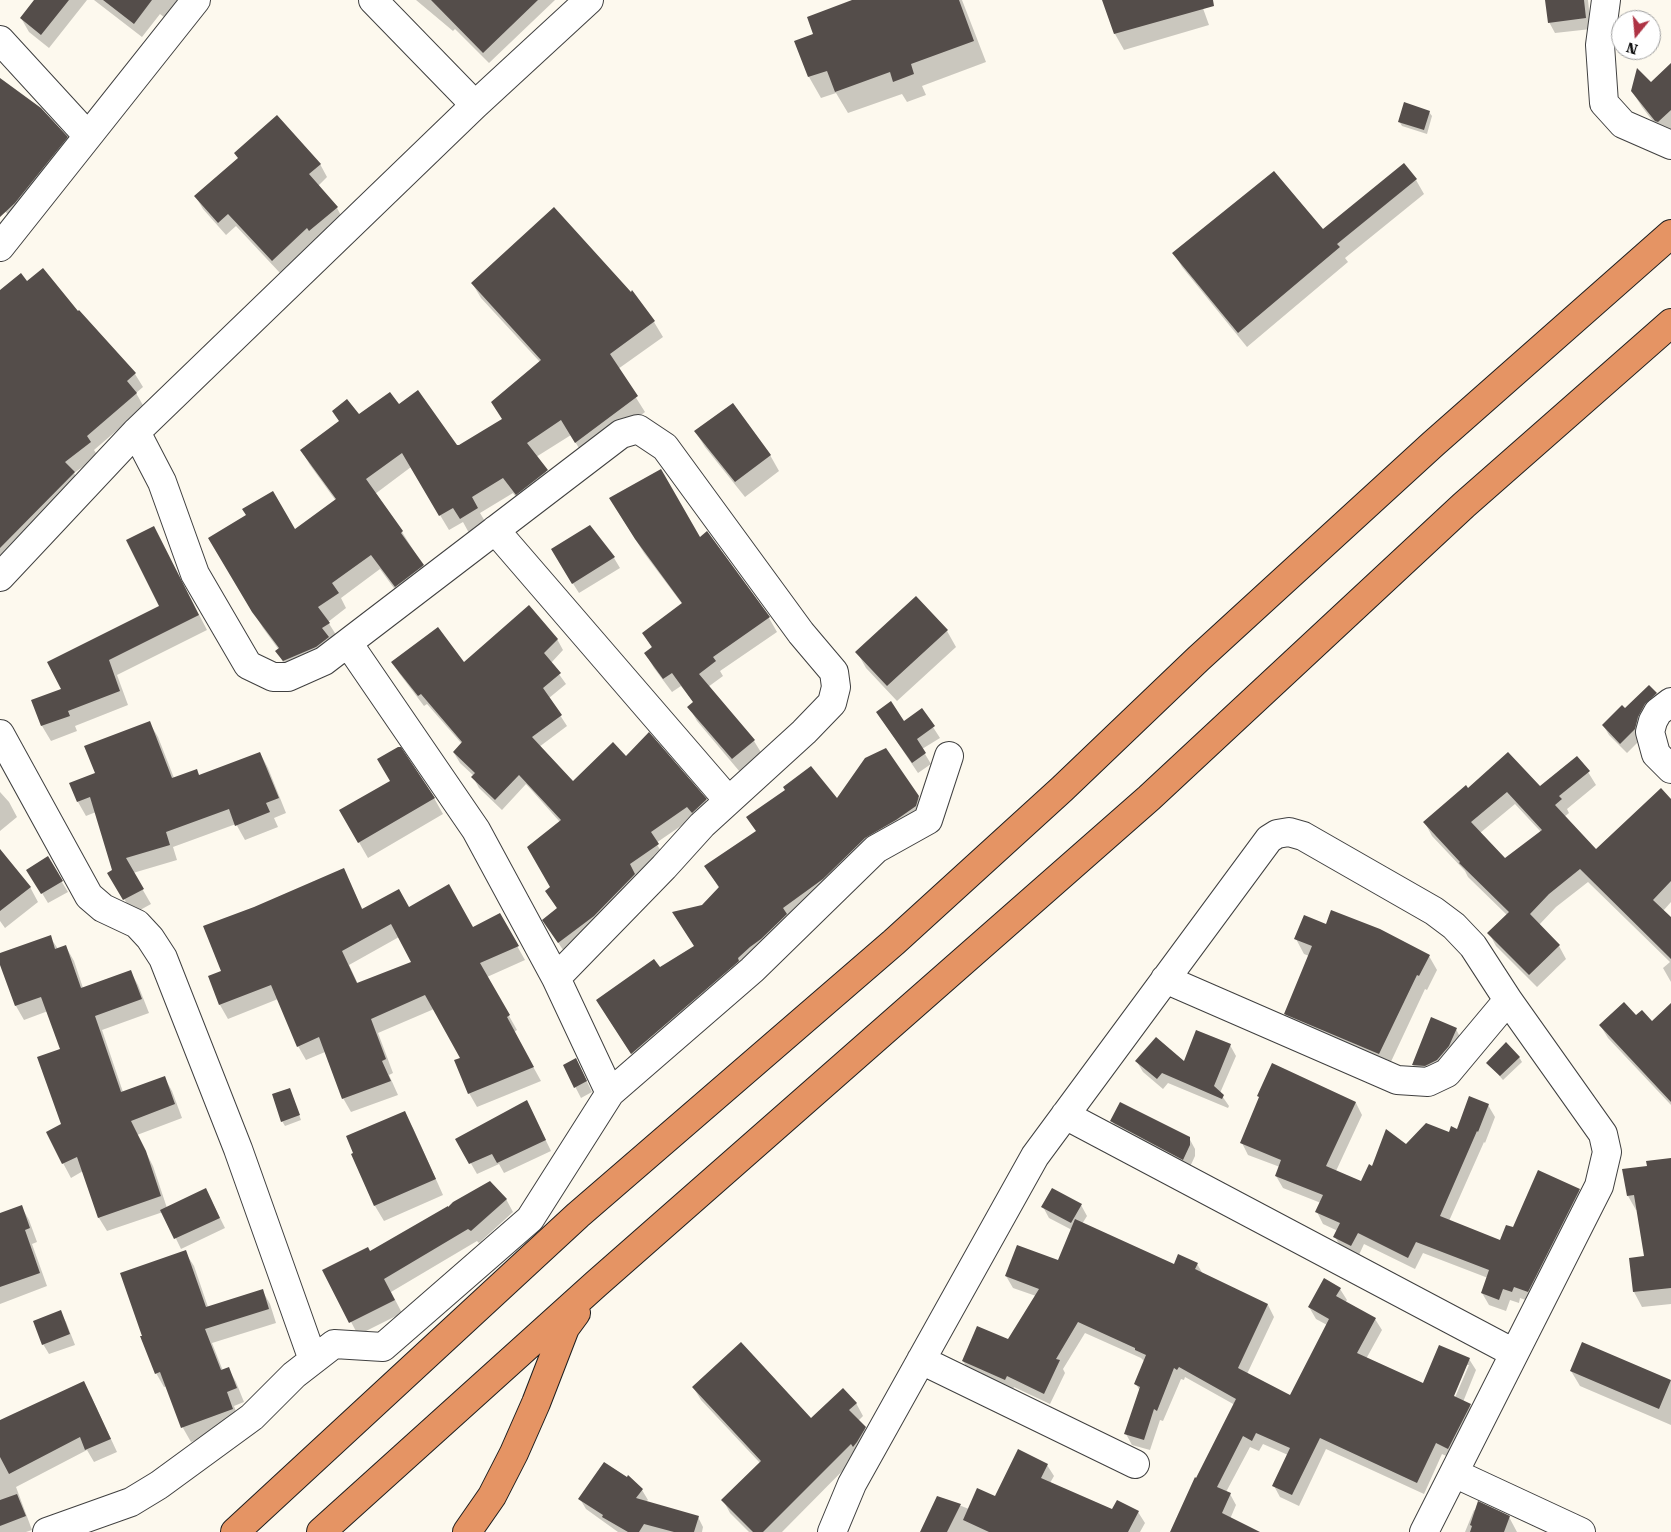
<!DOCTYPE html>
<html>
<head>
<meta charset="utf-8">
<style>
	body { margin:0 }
	#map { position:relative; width:1671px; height:1532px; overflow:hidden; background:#fdf9ee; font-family:"Roboto Serif",serif }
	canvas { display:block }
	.north { position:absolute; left:1611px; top:10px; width:50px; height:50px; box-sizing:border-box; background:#fff; border:1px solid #9e9e9e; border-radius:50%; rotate:197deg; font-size:14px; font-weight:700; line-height:20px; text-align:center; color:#0d0d0d }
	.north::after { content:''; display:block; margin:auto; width:18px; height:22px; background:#ae3344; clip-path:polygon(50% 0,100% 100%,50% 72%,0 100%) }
</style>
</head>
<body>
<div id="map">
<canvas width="1671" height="1532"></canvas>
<div class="north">N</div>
</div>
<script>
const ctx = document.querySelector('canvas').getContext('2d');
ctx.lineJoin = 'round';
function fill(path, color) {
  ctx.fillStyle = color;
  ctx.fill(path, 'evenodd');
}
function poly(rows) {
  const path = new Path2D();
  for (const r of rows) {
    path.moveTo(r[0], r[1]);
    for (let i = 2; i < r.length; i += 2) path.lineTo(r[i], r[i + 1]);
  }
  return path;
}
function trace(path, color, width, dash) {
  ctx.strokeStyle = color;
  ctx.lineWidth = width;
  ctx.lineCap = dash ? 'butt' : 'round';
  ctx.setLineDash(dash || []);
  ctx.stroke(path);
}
const shadow = poly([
	[36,0,87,0,49,48,29,32,21,18],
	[94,0,180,0,169,21,160,14,142,37],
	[416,0,555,0,489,63,455,29,453,31],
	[856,0,962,0,986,62,922,86,926,95,907,102,902,94,848,113,836,93,821,98,809,77,796,42,814,35],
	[1107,0,1200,0,1209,25,1124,50,1115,34,1104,1],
	[1546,0,1588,0,1591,29,1555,33,1549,22],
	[1671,65,1671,134,1665,137,1642,107,1632,91,1650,84],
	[0,80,66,138,74,151,16,223,0,206],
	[1429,112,1432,116,1427,134,1402,126,1399,121],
	[320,164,327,177,318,186,337,208,344,221,317,243,315,240,280,273,236,226,226,235,203,209,196,197],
	[1416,180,1424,194,1345,258,1348,262,1247,347,1182,267,1174,253,1322,231],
	[27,283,78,313,79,311,135,374,143,387,136,393,144,407,94,450,98,456,74,473,82,486,0,569,0,292],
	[472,283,654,322,663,337,618,369,645,412,585,458,571,435,536,457,556,486,525,509,513,493,480,513,486,523,469,533,463,522,449,530,411,467,375,494,402,532,432,580,404,602,380,569,341,598,346,608,328,622,338,638,285,666,277,651,279,650,263,628,218,553,295,531,336,501,310,465,301,450,358,416,399,406,457,446,460,446,502,420,540,362,481,298],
	[695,431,770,455,779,471,745,497,705,447],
	[619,513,700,539,707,533,769,618,777,632,720,671,723,676,708,687,754,741,762,754,740,772,697,721,689,707,694,703,681,686,672,692,654,668,646,654,652,648,644,634,683,605,644,553],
	[590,526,614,558,620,568,579,593,558,560],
	[154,528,207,630,117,675,128,705,75,726,77,731,51,741,42,726,33,701,62,690,161,607],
	[947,631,956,647,897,701,866,668,857,652],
	[557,639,563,650,551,663,566,684,549,698,567,726,539,747,573,783,626,758,649,734,706,800,712,811,694,817,656,843,664,856,635,876,640,886,565,953,550,930,558,910,546,891,552,887,560,822,526,784,502,810,479,788,473,777,474,776,460,763,454,753,462,744,427,704,424,706,399,673,393,663,464,664],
	[1656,694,1662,704,1640,740,1627,753,1609,735,1603,725,1625,710],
	[922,710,940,738,922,749,931,764,918,773,877,712,904,722],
	[149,722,158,737,174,778,200,776,260,753,268,768,286,813,274,818,278,827,245,840,236,824,173,847,177,860,133,873,151,904,133,914,109,873,113,871,96,812,86,816,78,802,96,773],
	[1588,772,1596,785,1567,809,1569,813,1564,817,1596,850,1671,800,1671,902,1663,911,1671,919,1671,982,1663,968,1670,962,1588,882,1556,907,1539,925,1559,946,1566,959,1537,987,1496,946,1489,933,1507,915,1468,877,1465,871,1432,836,1425,823,1468,789,1540,788],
	[1515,804,1541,832,1505,860,1480,833],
	[391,782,434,798,443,814,368,858,341,811],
	[0,792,9,802,17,817,0,831],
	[918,797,927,811,640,1067,606,1015,660,969,695,947,703,907,719,888,706,866,757,832,748,817,837,800],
	[0,851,30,887,38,902,5,928,0,921],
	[47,858,68,892,48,903,28,870],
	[343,870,363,910,409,908,472,929,499,914,525,960,487,977,517,1030,514,1032,541,1081,477,1107,469,1093,462,1058,434,1009,378,1033,393,1073,389,1075,398,1095,351,1112,343,1098,325,1052,306,1060,298,1046,278,999,228,1019,220,1005,209,977,223,972,254,908],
	[399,937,413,963,358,984,349,965],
	[1327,925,1429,956,1437,970,1427,990,1425,989,1388,1068,1293,1028,1285,1014,1309,956,1304,954,1296,939],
	[50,937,58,949,66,947,74,961,83,988,130,971,138,985,149,1013,102,1030,123,1092,164,1077,172,1091,182,1118,137,1135,153,1166,167,1208,211,1200,225,1228,181,1249,163,1212,107,1231,99,1218,83,1171,71,1178,47,1133,63,1125,62,1050,48,1011,24,1020,16,1006,0,962,0,954],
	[1671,1005,1671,1105,1608,1038,1600,1025,1636,1017,1652,1023],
	[1432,1019,1456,1029,1461,1039,1454,1056,1419,1075,1413,1065],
	[1230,1045,1236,1056,1220,1093,1229,1106,1228,1108,1168,1083,1163,1089,1143,1072,1137,1062,1184,1063],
	[1519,1057,1522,1062,1503,1080,1488,1063],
	[576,1059,592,1092,581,1098,564,1065],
	[1273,1065,1356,1103,1362,1115,1336,1171,1361,1183,1372,1167,1406,1146,1450,1134,1457,1130,1488,1105,1495,1117,1485,1143,1484,1142,1449,1221,1501,1241,1513,1229,1579,1190,1586,1202,1534,1303,1520,1298,1519,1303,1510,1300,1506,1311,1489,1305,1482,1293,1488,1278,1423,1253,1415,1269,1364,1244,1358,1257,1342,1249,1335,1237,1338,1231,1323,1224,1317,1212,1321,1203,1283,1188,1276,1176,1280,1167,1248,1155,1242,1143],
	[290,1089,301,1120,285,1126,282,1121],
	[532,1112,551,1151,504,1173,499,1164,477,1174,457,1139],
	[404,1113,413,1128,443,1195,384,1221,375,1206,352,1155],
	[1112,1121,1189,1138,1195,1149,1195,1156,1189,1169,1118,1132],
	[1671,1159,1671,1304,1642,1307,1634,1292,1630,1259,1645,1257,1638,1210,1636,1210,1628,1196,1648,1167],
	[506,1199,513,1212,479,1243,477,1241,391,1292,402,1313,358,1335,324,1271],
	[1081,1205,1087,1216,1082,1224,1174,1265,1197,1264,1203,1274,1268,1305,1274,1317,1247,1374,1291,1397,1327,1325,1316,1319,1309,1307,1340,1289,1347,1300,1345,1303,1375,1319,1382,1330,1366,1359,1423,1385,1469,1359,1476,1370,1463,1402,1470,1405,1477,1417,1455,1460,1442,1454,1424,1494,1326,1449,1299,1506,1280,1497,1274,1486,1288,1455,1263,1444,1259,1451,1250,1447,1226,1492,1230,1494,1236,1505,1230,1519,1257,1532,1172,1532,1196,1479,1235,1405,1185,1377,1184,1380,1181,1379,1163,1421,1160,1420,1150,1450,1132,1445,1126,1434,1140,1391,1136,1384,1145,1362,1141,1358,1085,1333,1063,1369,1065,1373,1050,1404,1014,1387,1012,1391,970,1373,963,1361,1008,1341,1036,1296,1013,1288,1006,1276,1058,1262,1072,1230,1049,1218,1043,1207],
	[1466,1365,1469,1365,1453,1402,1450,1401],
	[21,1206,29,1220,37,1242,32,1244,47,1286,0,1304,0,1214],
	[185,1252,194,1266,208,1307,262,1290,270,1304,276,1323,212,1343,223,1371,228,1368,236,1382,244,1402,234,1406,240,1423,191,1442,183,1428,167,1386,164,1387,156,1373],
	[60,1312,66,1322,75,1345,49,1354,43,1344],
	[1583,1343,1671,1381,1671,1425,1580,1386,1571,1371],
	[693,1387,811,1420,856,1403,863,1416,858,1421,865,1428,872,1441,782,1532,749,1532,730,1513,723,1500,760,1463,701,1400],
	[91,1396,117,1452,94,1462,87,1450,16,1487,32,1530,26,1532,0,1532,0,1422],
	[1047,1465,1054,1476,1050,1483,1113,1510,1138,1512,1145,1523,1140,1532,922,1532,938,1497,969,1509,996,1498],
	[628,1477,642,1490,648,1500,646,1502,698,1517,703,1527,702,1532,618,1532,586,1509,580,1499],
	[1474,1510,1509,1517,1517,1532,1465,1532]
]);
const building = poly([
	[34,0,69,0,41,35,20,18],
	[103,0,152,0,134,24],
	[431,0,538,0,483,53],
	[852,0,959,0,974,41,911,64,914,74,893,82,890,72,835,92,827,71,808,77,794,41,813,34,807,17],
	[1102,0,1213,0,1214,6,1114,34],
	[1545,0,1584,0,1586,18,1548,23],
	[1671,63,1671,110,1658,122,1655,121,1631,91,1637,68,1651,82],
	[0,78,41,108,68,137,15,203,0,217],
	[1404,102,1430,111,1424,130,1398,122],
	[277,115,321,164,309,174,338,207,309,231,307,228,272,261,228,214,218,223,194,196,238,158,234,153],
	[1404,163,1417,179,1337,244,1340,247,1238,333,1172,253,1274,171,1323,229],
	[554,207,631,292,632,290,655,321,610,354,638,396,575,443,561,420,527,443,548,470,516,495,503,478,472,497,478,508,460,519,453,508,439,516,402,453,366,479,403,531,401,533,424,565,395,587,371,555,332,583,339,593,318,607,330,623,322,628,329,637,316,647,283,661,275,651,279,648,252,612,208,538,246,515,242,509,273,491,295,529,336,499,300,450,339,421,332,411,347,399,359,414,390,392,399,404,418,390,457,445,459,445,502,419,491,402,541,360,471,283],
	[43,268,78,311,79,310,136,373,127,381,137,393,87,436,91,442,65,462,75,472,0,548,0,290,21,273,27,281],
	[733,403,771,455,735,482,694,431],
	[661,469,700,537,707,531,770,617,713,657,716,661,699,674,755,740,732,759,687,707,693,702,672,673,663,679,644,653,652,647,642,633,682,603,635,539,609,498],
	[590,525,615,557,572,584,551,549],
	[154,526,199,615,109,660,120,691,68,711,70,716,41,726,31,700,61,689,47,662,159,606,126,540],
	[916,596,948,630,887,686,855,652],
	[529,605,558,639,544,653,561,673,543,688,562,715,532,737,573,781,613,742,626,756,649,732,707,799,692,813,687,807,651,832,659,844,630,864,635,874,594,916,558,943,542,920,557,908,545,891,550,887,527,847,561,820,519,775,495,800,471,777,475,773,453,752,462,742,421,694,418,696,391,662,438,627,464,662],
	[1649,685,1657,693,1645,704,1638,717,1635,729,1620,744,1602,725,1622,705,1625,708],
	[891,701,904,721,922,708,935,726,917,739,926,753,912,763,876,712],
	[150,721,172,778,197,769,199,775,260,752,279,798,266,803,270,812,235,826,229,809,166,832,170,845,126,858,144,889,123,900,107,873,112,870,90,797,77,802,69,783,95,773,84,746],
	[398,747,401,747,435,798,358,843,339,810,390,781,377,759],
	[886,748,919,796,916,806,896,820,865,838,823,879,783,908,787,914,761,939,750,947,738,958,739,961,631,1054,596,1000,654,959,660,967,694,946,672,912,702,905,719,887,704,866,756,831,746,817,785,790,783,787,811,766,837,798,865,758],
	[1508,752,1540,786,1577,756,1590,771,1559,796,1562,799,1555,805,1596,849,1661,788,1671,799,1671,881,1653,900,1671,917,1671,959,1580,869,1549,894,1530,914,1560,945,1529,975,1487,933,1509,912,1459,863,1460,862,1423,822,1466,785,1468,788],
	[1507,792,1542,830,1505,858,1471,822],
	[0,849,31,887,0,911],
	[48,856,63,881,41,894,26,870],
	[344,868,362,909,399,889,409,907,449,884,473,927,500,913,519,946,480,963,510,1015,507,1017,534,1067,468,1094,454,1060,460,1058,425,995,371,1019,386,1059,382,1061,391,1081,342,1099,319,1037,297,1047,271,985,219,1005,208,976,221,971,203,926,254,907],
	[391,924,411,962,357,983,342,951],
	[1331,910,1380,929,1430,955,1419,976,1417,975,1379,1054,1284,1014,1312,946,1294,939,1304,915,1326,924],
	[51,935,55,949,66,945,81,988,131,970,142,999,95,1016,121,1092,165,1076,175,1104,131,1121,146,1151,161,1196,98,1218,77,1157,62,1164,46,1132,61,1124,37,1057,60,1049,41,997,15,1006,0,965,0,953],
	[1624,1002,1636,1015,1642,1010,1652,1021,1671,1003,1671,1102,1599,1025],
	[1431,1017,1457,1028,1449,1046,1437,1060,1425,1066,1412,1065],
	[1196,1030,1231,1044,1214,1086,1224,1095,1222,1099,1162,1073,1157,1079,1135,1061,1156,1037,1184,1061],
	[1506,1042,1520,1057,1500,1076,1486,1063],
	[576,1058,587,1081,574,1088,563,1065],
	[1272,1063,1356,1102,1326,1166,1361,1181,1369,1164,1372,1166,1386,1129,1406,1144,1426,1123,1449,1132,1451,1126,1457,1129,1469,1096,1489,1104,1478,1132,1477,1131,1440,1216,1500,1240,1506,1225,1513,1227,1538,1170,1580,1189,1528,1292,1514,1287,1512,1292,1503,1289,1499,1300,1481,1293,1489,1270,1416,1242,1408,1258,1358,1233,1351,1246,1333,1237,1340,1223,1315,1212,1323,1195,1275,1176,1281,1160,1240,1143,1259,1097,1257,1096],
	[290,1088,300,1115,281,1122,272,1094],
	[527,1100,546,1140,497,1163,492,1154,469,1164,455,1139],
	[1120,1102,1190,1137,1190,1145,1183,1160,1110,1121],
	[405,1111,436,1179,374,1206,351,1154,353,1153,346,1136],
	[1671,1158,1671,1288,1633,1292,1629,1258,1644,1256,1634,1195,1627,1196,1622,1169,1647,1166,1646,1161],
	[490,1181,507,1199,471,1231,468,1229,384,1279,395,1300,349,1323,322,1270,368,1247,370,1251,448,1206,448,1207,453,1202],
	[206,1188,220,1218,174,1239,160,1210],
	[1052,1188,1082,1204,1071,1223,1041,1207],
	[22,1205,30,1228,25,1230,40,1273,0,1287,0,1213],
	[1075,1219,1174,1264,1178,1254,1198,1263,1195,1269,1268,1304,1238,1368,1290,1395,1329,1319,1308,1307,1324,1278,1341,1288,1336,1296,1376,1318,1357,1353,1423,1383,1439,1345,1470,1358,1454,1396,1471,1404,1448,1449,1436,1443,1417,1483,1320,1438,1292,1495,1272,1486,1290,1448,1256,1433,1252,1441,1243,1436,1217,1487,1231,1493,1222,1513,1260,1532,1170,1532,1195,1477,1196,1478,1236,1399,1179,1367,1177,1370,1174,1368,1157,1411,1154,1409,1144,1440,1124,1434,1140,1387,1134,1384,1146,1355,1135,1350,1135,1348,1078,1322,1056,1359,1060,1360,1044,1394,1007,1376,1005,1380,962,1361,977,1326,1008,1339,1039,1289,1005,1276,1017,1245,1058,1260],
	[186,1250,206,1307,263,1289,269,1309,205,1329,221,1370,229,1367,237,1388,227,1392,233,1409,181,1428,160,1372,155,1374,140,1336,142,1336,120,1273],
	[61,1310,70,1334,42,1345,33,1321],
	[741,1342,811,1418,843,1388,857,1403,849,1410,866,1427,857,1442,853,1447,851,1444,763,1532,753,1532,721,1500,761,1461,692,1387],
	[1582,1342,1671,1380,1659,1409,1570,1371],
	[84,1381,111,1439,85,1450,80,1437,9,1474,0,1457,0,1420],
	[1018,1449,1048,1464,1041,1478,1112,1509,1117,1500,1139,1511,1128,1532,989,1532,963,1520,977,1488,995,1496],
	[604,1462,627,1477,628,1475,643,1489,636,1498,699,1516,694,1532,674,1532,644,1524,639,1532,628,1532,602,1517,603,1515,578,1499],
	[17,1494,26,1516,0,1526,0,1500],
	[937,1496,961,1504,947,1532,920,1532],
	[1478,1501,1510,1516,1504,1532,1470,1532,1472,1526,1470,1525]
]);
const minor = poly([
	[373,0,475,105],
	[1606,0,1600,45,1604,103,1623,124,1671,145],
	[0,40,88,136],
	[0,247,196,0],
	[136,432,162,482,195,574,248,665,273,677,288,677,324,661,621,434,638,429,665,447,801,633,834,672,836,687,832,703,804,732,702,825,664,867,556,978],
	[495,530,728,800],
	[0,577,136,432,475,105,589,0],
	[348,643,476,830,556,978,610,1093],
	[1671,702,1658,712,1653,721,1650,732,1656,754,1671,769],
	[0,734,89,896,103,908,137,924,150,938,163,958,238,1149,313,1360],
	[1165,979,1397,1080,1428,1082,1447,1073,1508,1000],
	[1065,1115,1514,1353],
	[921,1360,1135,1464],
	[1454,1473,1581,1532],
	[47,1532,131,1502,159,1485,252,1417,294,1375,334,1344,383,1347,530,1219,610,1093,752,970,876,849,928,820,949,756],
	[832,1532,852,1484,1035,1156,1269,839,1277,834,1289,832,1303,836,1434,911,1454,926,1473,946,1508,1000,1603,1134,1607,1152,1599,1186,1424,1532]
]);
const highway = poly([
	[235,1532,578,1215,894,942,1062,789,1198,659,1433,444,1671,234],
	[321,1532,596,1284,1149,798,1464,505,1671,323],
	[467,1532,492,1496,514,1453,536,1403,565,1328,576,1313]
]);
fill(shadow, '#0003');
fill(building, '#544d4a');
trace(minor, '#404040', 30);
trace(highway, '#1e1e1e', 30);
trace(minor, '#fff', 28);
trace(highway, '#e59464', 28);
</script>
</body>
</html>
